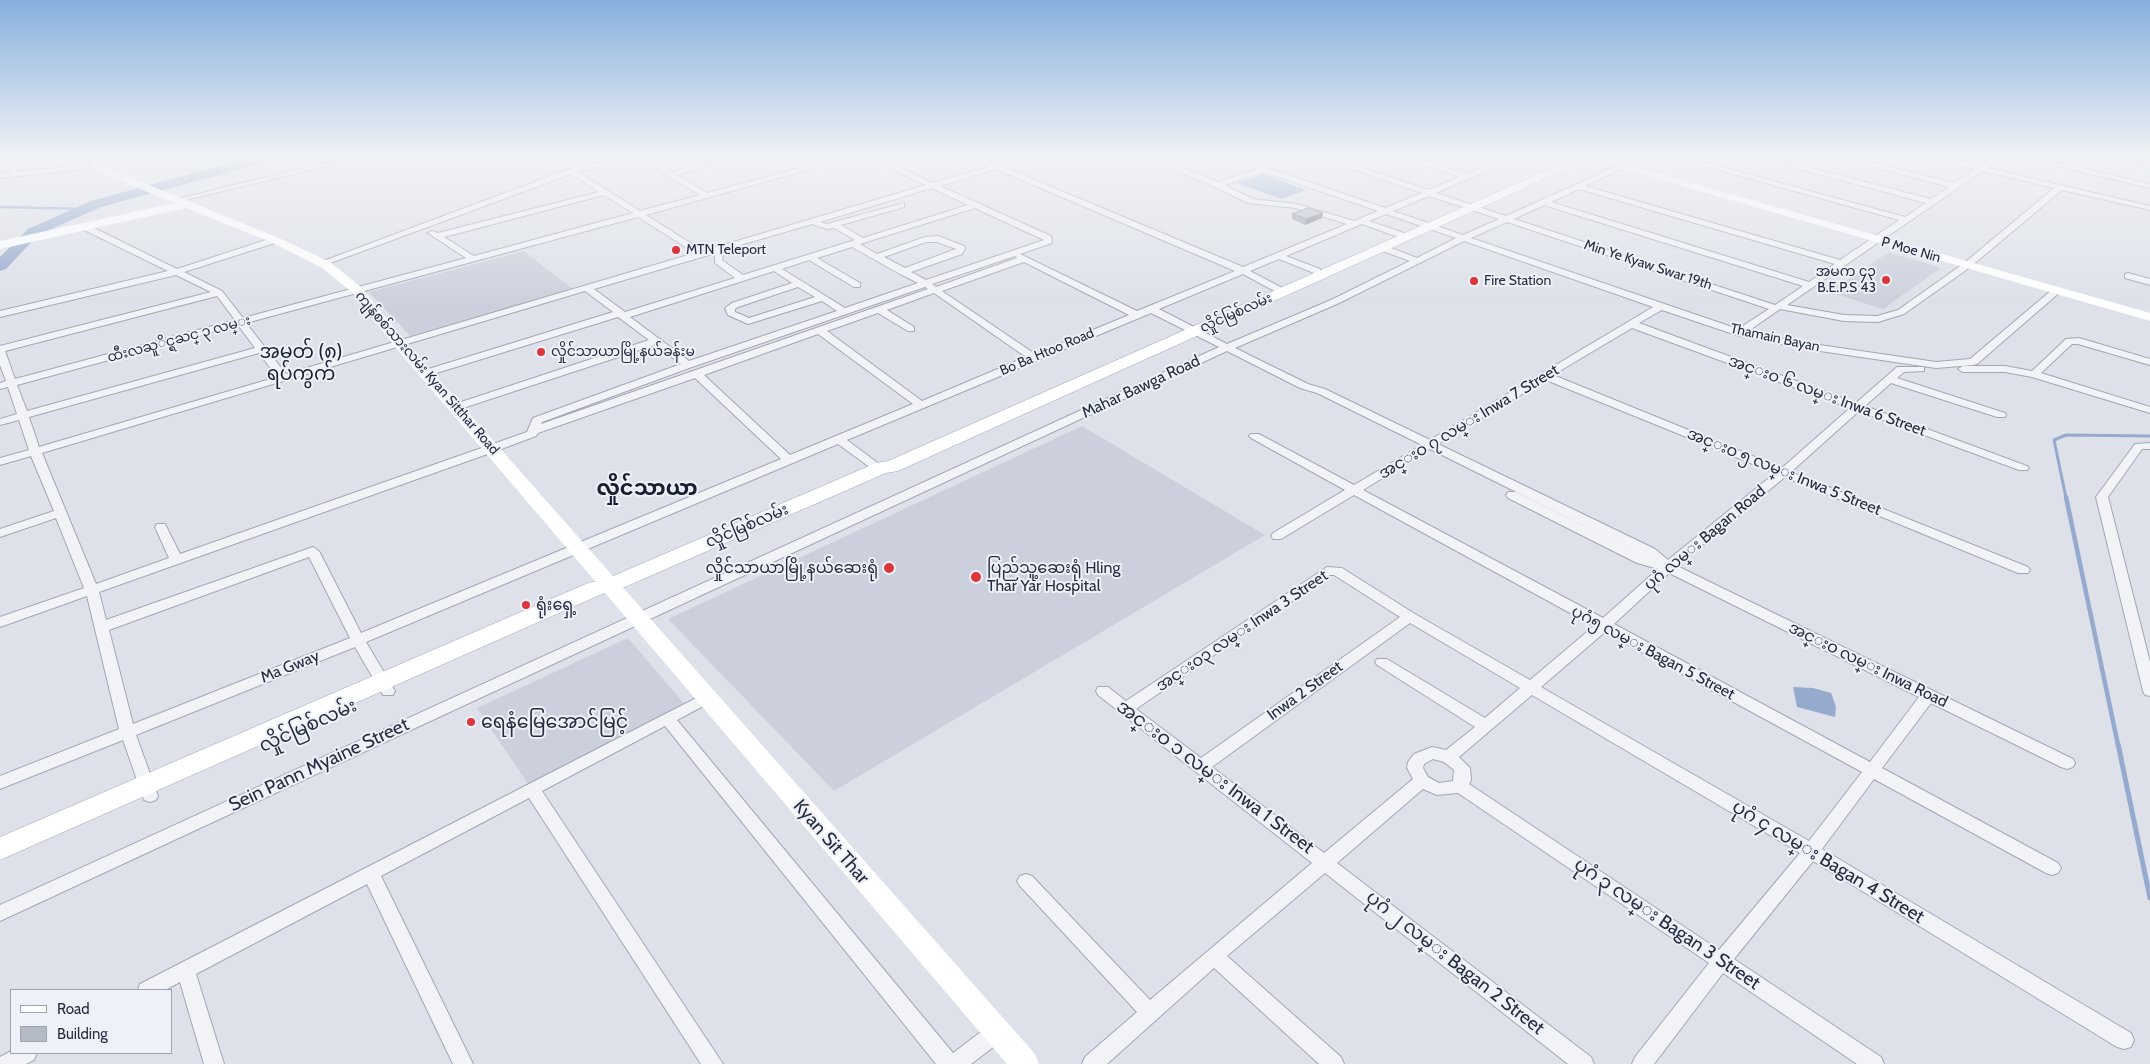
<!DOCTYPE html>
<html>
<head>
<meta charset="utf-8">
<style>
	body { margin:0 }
	#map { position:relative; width:2150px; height:1064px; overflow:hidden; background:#dee1e9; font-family:Cabin,sans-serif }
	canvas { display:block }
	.legend { position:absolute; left:10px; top:989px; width:162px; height:65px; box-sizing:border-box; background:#eef1f7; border:1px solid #9ea3af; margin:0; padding:6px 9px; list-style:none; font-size:15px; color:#262d42 }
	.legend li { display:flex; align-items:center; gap:10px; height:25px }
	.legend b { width:25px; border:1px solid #9ea3af }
</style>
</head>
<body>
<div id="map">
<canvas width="2150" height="1064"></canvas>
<ul class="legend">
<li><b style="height:6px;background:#fff"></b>Road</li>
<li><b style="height:14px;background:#b5bac7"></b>Building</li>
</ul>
</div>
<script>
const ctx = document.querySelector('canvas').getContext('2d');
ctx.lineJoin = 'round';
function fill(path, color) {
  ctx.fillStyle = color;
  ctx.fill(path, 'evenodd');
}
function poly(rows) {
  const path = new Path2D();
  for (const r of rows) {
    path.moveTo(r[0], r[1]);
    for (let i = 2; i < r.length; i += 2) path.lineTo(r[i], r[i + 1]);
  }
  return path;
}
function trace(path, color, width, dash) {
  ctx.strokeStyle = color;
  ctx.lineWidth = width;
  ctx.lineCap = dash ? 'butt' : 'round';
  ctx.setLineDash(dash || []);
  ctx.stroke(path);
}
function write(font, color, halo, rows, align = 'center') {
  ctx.font = font + ' Cabin,"Noto Sans Myanmar",sans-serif';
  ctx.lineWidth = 4;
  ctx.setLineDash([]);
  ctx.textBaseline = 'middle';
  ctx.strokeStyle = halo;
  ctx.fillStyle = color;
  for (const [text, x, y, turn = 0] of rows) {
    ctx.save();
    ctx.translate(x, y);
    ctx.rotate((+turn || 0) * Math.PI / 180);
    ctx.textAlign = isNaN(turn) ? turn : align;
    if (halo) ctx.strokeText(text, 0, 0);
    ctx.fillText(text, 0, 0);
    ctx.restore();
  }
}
const built = poly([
	[524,251,574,290,412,338,369,292],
	[1889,252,1941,268,1883,309,1829,292],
	[1082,426,1265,535,834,791,668,619],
	[628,638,688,708,532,790,477,708]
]);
const water = poly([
	[1263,174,1306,190,1281,199,1237,183],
	[1793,687,1813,688,1831,693,1836,707,1835,717,1797,707]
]);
const streamFar3 = poly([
	[0,207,86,209]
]);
const streamFar2 = poly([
	[2066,498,2054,440,2066,435,2150,436]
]);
const streamFar1 = poly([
	[2066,497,2118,745]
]);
const stream = poly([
	[2118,744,2150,898]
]);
const river = poly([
	[252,157,275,157,274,160,101,207,38,235,6,269,0,271,0,257,28,229,91,201,252,157]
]);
const street = poly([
	[23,157,31,157,16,172,95,164,99,166,95,168,0,178,0,174,7,173,23,157],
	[350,157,364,157,177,202,173,200,350,157],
	[621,157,635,157,578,172,640,211,700,195,638,157,647,157,672,172,729,157,742,157,677,175,707,193,841,157,854,157,646,215,703,251,926,185,866,157,876,157,933,183,990,167,970,157,980,157,1243,267,1347,224,1295,208,1248,203,1215,187,1144,157,1155,157,1218,182,1257,169,1225,157,1236,157,1385,208,1422,193,1317,157,1329,157,1428,190,1460,177,1401,157,1413,157,1467,174,1508,157,1518,157,1436,193,1506,216,1637,157,1647,157,1585,186,1840,260,1899,220,1672,157,1685,157,1905,217,1926,203,1755,157,1768,157,1931,199,1949,187,1838,157,1852,157,1954,183,1975,169,1930,157,1944,157,1980,166,1992,157,2001,157,1987,168,2150,206,2150,210,2062,190,1969,268,1904,314,1878,322,1844,321,1780,309,1747,332,1806,343,1936,362,1970,359,2053,289,2059,289,2059,293,1977,364,1973,365,1936,368,1806,349,1736,335,1662,310,1639,323,1856,403,1897,367,1924,367,1924,371,1904,372,1897,378,2005,413,2006,415,2005,417,1997,417,1891,383,1865,406,2027,466,2029,468,2027,470,2019,470,1859,411,1791,472,2028,567,2030,570,2028,573,2018,573,1785,477,1677,566,2073,759,2075,763,2073,767,2067,769,2061,767,1931,703,1882,768,2058,863,2061,868,2058,873,2052,875,2046,873,1874,779,1822,849,2131,1033,2134,1040,2131,1047,2124,1049,2117,1047,1813,861,1734,959,1881,1057,1884,1064,1857,1064,1723,973,1654,1064,1632,1064,1635,1057,1709,963,1458,793,1437,795,1423,789,1337,863,1591,1057,1594,1064,1568,1064,1325,873,1227,956,1341,1057,1344,1064,1319,1064,1214,968,1107,1064,1082,1064,1085,1057,1137,1012,1020,886,1017,881,1020,876,1026,874,1032,876,1150,1000,1312,863,1098,695,1096,691,1098,687,1108,687,1126,701,1327,567,1342,568,1415,614,1530,680,1594,626,1354,495,1281,539,1273,539,1271,536,1273,533,1345,490,1251,438,1249,436,1251,434,1259,434,1354,485,1422,445,1317,393,1300,388,1227,351,0,921,0,905,1219,347,1151,313,847,440,883,467,885,469,883,471,875,471,838,444,366,642,395,691,393,695,383,695,355,647,136,735,158,796,156,800,150,802,144,800,123,740,0,789,0,776,119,729,87,596,0,627,0,617,84,588,56,518,0,537,0,529,54,511,31,456,0,465,0,458,29,450,19,420,0,425,0,419,17,414,8,387,0,389,0,383,6,381,0,365,0,346,211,292,176,275,0,317,0,311,168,271,82,229,82,225,88,225,177,269,272,238,278,238,278,242,184,272,222,291,243,318,466,258,428,233,432,231,438,233,599,192,571,174,325,265,318,263,569,169,621,157],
	[996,169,1235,271,1137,311,1020,254,1052,243,1051,236,940,186,996,169],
	[1983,171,2054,188,1963,264,1898,310,1877,316,1844,315,1787,305,1983,171],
	[1264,172,1378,211,1354,221,1296,204,1253,199,1225,185,1264,172],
	[932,188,968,205,863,238,841,225,904,207,904,203,827,224,820,222,932,188],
	[1579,189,1835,264,1809,282,1551,202,1579,189],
	[604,195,633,213,474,256,444,237,604,195],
	[1429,196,1499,219,1463,235,1393,211,1429,196],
	[1544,205,1803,286,1775,305,1514,219,1544,205],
	[975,208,1044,240,926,280,911,272,962,254,965,248,964,246,938,236,925,237,877,254,860,244,975,208],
	[1386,214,1456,238,1417,258,1386,246,1380,246,1380,250,1410,261,1331,300,1227,344,1159,309,1243,274,1280,294,1286,294,1286,290,1250,271,1279,259,1314,273,1320,273,1320,269,1286,256,1362,224,1404,239,1410,239,1410,235,1369,221,1386,214],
	[638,217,695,253,286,374,246,323,638,217],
	[1507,222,1769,309,1738,329,1471,238,1507,222],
	[812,224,827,229,834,228,855,240,743,275,722,260,723,255,720,251,812,224],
	[1464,241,1653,307,1430,440,1325,389,1308,384,1235,348,1337,304,1464,241],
	[926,242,937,242,956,249,905,268,884,257,926,242],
	[852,247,900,274,918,283,845,308,782,269,809,260,854,287,860,287,860,283,817,258,852,247],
	[712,254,715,256,715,263,735,278,625,312,594,289,712,254],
	[1015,256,1017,258,936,287,932,284,1015,256],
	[1024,262,1129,315,1035,354,942,291,1024,262],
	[774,271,792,283,732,303,725,308,728,315,748,324,822,301,837,311,689,361,630,317,774,271],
	[798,287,815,297,749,318,735,312,735,309,738,307,798,287],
	[925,287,928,289,541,424,542,422,692,367,925,287],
	[585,291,613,312,422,371,421,373,426,376,430,375,618,317,649,340,452,405,451,407,456,410,460,409,655,345,681,364,533,418,527,432,180,554,165,524,157,524,155,527,169,558,96,584,42,453,585,291],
	[934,293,1026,357,922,401,827,331,878,313,908,331,914,331,914,327,887,310,934,293],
	[217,296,235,320,15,379,5,351,217,296],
	[238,325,255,348,27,411,17,385,238,325],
	[1632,328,1850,408,1782,468,1553,375,1632,328],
	[818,334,913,404,790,455,704,375,818,334],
	[259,353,277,377,39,447,29,417,259,353],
	[695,378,781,459,361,633,319,551,313,547,106,620,99,592,496,451,536,436,538,433,695,378],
	[1546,380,1775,473,1668,560,1655,549,1438,444,1546,380],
	[1430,449,1649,558,1516,492,1508,492,1506,495,1508,498,1637,563,1658,569,1603,618,1363,490,1430,449],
	[309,557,350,638,133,724,109,630,309,557],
	[1669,573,1919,697,1870,762,1614,624,1669,573],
	[1330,575,1334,575,1400,617,1201,758,1136,709,1330,575],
	[1410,623,1520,688,1485,718,1387,659,1377,659,1375,662,1377,665,1475,727,1446,750,1432,747,1414,754,1408,762,1407,768,1413,779,1324,853,1212,767,1410,623],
	[1605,632,1862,772,1809,841,1541,687,1605,632],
	[1532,695,1800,853,1719,950,1469,784,1471,780,1470,768,1459,757,1532,695],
	[1433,759,1444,762,1454,770,1453,781,1439,783,1428,777,1423,768,1424,764,1433,759],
	[2020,157,2035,157,2150,184,2150,188,2020,157],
	[2105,157,2119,157,2150,165,2150,169,2105,157],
	[2128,273,2150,279,2150,285,2125,278,2125,274,2128,273],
	[2079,338,2150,359,2150,365,2078,344,2072,344,2041,373,2150,407,2150,413,2032,377,2005,372,1963,372,1958,369,1963,366,2005,366,2032,371,2066,339,2079,338],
	[2150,443,2150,449,2142,449,2108,497,2150,662,2150,696,2145,695,2143,691,2096,497,2135,444,2150,443],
	[706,693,711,694,713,698,711,702,677,720,953,1053,990,1025,997,1023,1004,1025,1007,1032,1004,1039,971,1064,936,1064,665,726,542,791,723,1064,701,1064,529,798,381,876,473,1064,453,1064,367,884,196,974,224,1064,204,1064,180,982,165,990,138,990,140,984,706,693],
	[11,1051,11,1053,37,1053,34,1060,26,1064,0,1064,0,1057,11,1051]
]);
const secondary = poly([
	[94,157,105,157,100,163,102,166,279,238,330,262,361,287,406,342,1035,1054,1039,1064,1007,1064,396,348,353,293,322,268,271,242,186,208,0,249,0,241,175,203,94,170,90,163,94,157],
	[1582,157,1600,157,2150,313,2150,321,1582,157]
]);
const primary = poly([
	[1577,157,1593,157,898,471,886,473,618,590,602,594,0,860,0,837,588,583,606,579,876,463,888,461,1577,157]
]);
const wall = poly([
	[1292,214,1322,218,1305,225,1292,219]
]);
const shadedWall = poly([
	[1323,213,1322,218,1305,225,1306,219]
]);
const building = poly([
	[1308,208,1323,213,1306,219,1292,214,1308,208]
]);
const markers = [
	[676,250,5,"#dc363d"],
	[1886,280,5,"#dc363d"],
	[1474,281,5,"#dc363d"],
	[541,352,5,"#dc363d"],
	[889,568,6,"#dc363d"],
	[976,577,6,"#dc363d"],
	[526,605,5,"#dc363d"],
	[471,722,5,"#dc363d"]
];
const farPoinames = [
	["MTN Teleport",686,250],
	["အမက ၄၃",1876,272,"right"],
	["B.E.P.S 43",1876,288,"right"],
	["Fire Station",1484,281],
	["လှိုင်သာယာမြို့နယ်ခန်းမ",551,352]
];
const farStreetnames = [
	["P Moe Nin",1911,250,16],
	["Min Ye Kyaw Swar 19th",1648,265,18],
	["လှိုင်မြစ်လမ်း",1236,313,-24],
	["Thamain Bayan",1775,338,12],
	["ထီးလႀူိင္ရႀင္ ၃ လမ္း",179,339,-15],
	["Bo Ba Htoo Road",1047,352,-23],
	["ကျန်စစ်သားလမ်း Kyan Sitthar Road",427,373,49]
];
const streetNames = [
	["Mahar Bawga Road",1141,387,-25],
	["အင္းဝ ၆ လမ္း Inwa 6 Street",1827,396,20],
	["အင္းဝ ၇ လမ္း Inwa 7 Street",1469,422,-31],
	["အင္းဝ ၅ လမ္း Inwa 5 Street",1784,472,22],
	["လှိုင်မြစ်လမ်း",747,526,-23],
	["ပုဂံ လမ္း Bagan Road",1705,538,-40],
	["အင္းဝ၃ လမ္း Inwa 3 Street",1242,631,-34],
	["ပုဂံ၅ လမ္း Bagan 5 Street",1653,653,28],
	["အင္းဝ လမ္း Inwa Road",1868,665,26],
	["Ma Gway",290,667,-22],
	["Inwa 2 Street",1305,691,-36]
];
const poiNames = [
	["လှိုင်သာယာမြို့နယ်ဆေးရုံ",878,568,"right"],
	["ပြည်သူ့ဆေးရုံ Hling",987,568],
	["Thar Yar Hospital",987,586],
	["ရုံးရှေ့",536,605]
];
const quarterNames = [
	["အမှတ် (၈)",301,352],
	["ရပ်ကွက်",301,374]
];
const nearPoinames = [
	["ရေနံမြေအောင်မြင့်",481,722]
];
const nearStreetnames = [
	["လှိုင်မြစ်လမ်း",308,726,-24],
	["Sein Pann Myaine Street",319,765,-25],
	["အင္းဝ ၁ လမ္း Inwa 1 Street",1215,777,37],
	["Kyan Sit Thar",831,842,49],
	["ပုဂံ ၄ လမ္း Bagan 4 Street",1828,862,31],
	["ပုဂံ ၃ လမ္း Bagan 3 Street",1667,924,34],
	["ပုဂံ ၂ လမ္း Bagan 2 Street",1455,963,38]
];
const districtNames = [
	["လှိုင်သာယာ",647,489]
];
fill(built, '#ccd0dc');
fill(water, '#95aacd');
trace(streamFar3, '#95aacd', 2.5);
trace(streamFar2, '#95aacd', 3);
trace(streamFar1, '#95aacd', 4.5);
trace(stream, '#95aacd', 5);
fill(river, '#95aacd');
trace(street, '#a3a7b4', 2);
trace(primary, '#9ca4b6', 1);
fill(street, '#f1f3f7');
fill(secondary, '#fff');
fill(primary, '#fff');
fill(wall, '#9ca0ab');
fill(shadedWall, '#7f828b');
fill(building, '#b5bac7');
trace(building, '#7f828b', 1);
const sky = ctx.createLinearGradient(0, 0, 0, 306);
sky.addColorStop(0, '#87b0dd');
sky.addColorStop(0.51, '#f0f2f5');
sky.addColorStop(1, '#f0f2f500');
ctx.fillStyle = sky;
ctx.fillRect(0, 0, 2150, 306);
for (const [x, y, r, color] of markers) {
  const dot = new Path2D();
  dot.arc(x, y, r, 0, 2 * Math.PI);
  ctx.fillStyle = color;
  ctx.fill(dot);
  trace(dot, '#eef1f7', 2);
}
write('14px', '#262d42', '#eef1f7', farPoinames, 'left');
write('14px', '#262d42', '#eef1f7', farStreetnames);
write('16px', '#262d42', '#eef1f7', streetNames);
write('16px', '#262d42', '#eef1f7', poiNames, 'left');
write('19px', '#181e33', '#eef1f7', quarterNames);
write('19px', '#262d42', '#eef1f7', nearPoinames, 'left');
write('19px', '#262d42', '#eef1f7', nearStreetnames);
write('bold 21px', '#181e33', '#eef1f7', districtNames);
</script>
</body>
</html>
